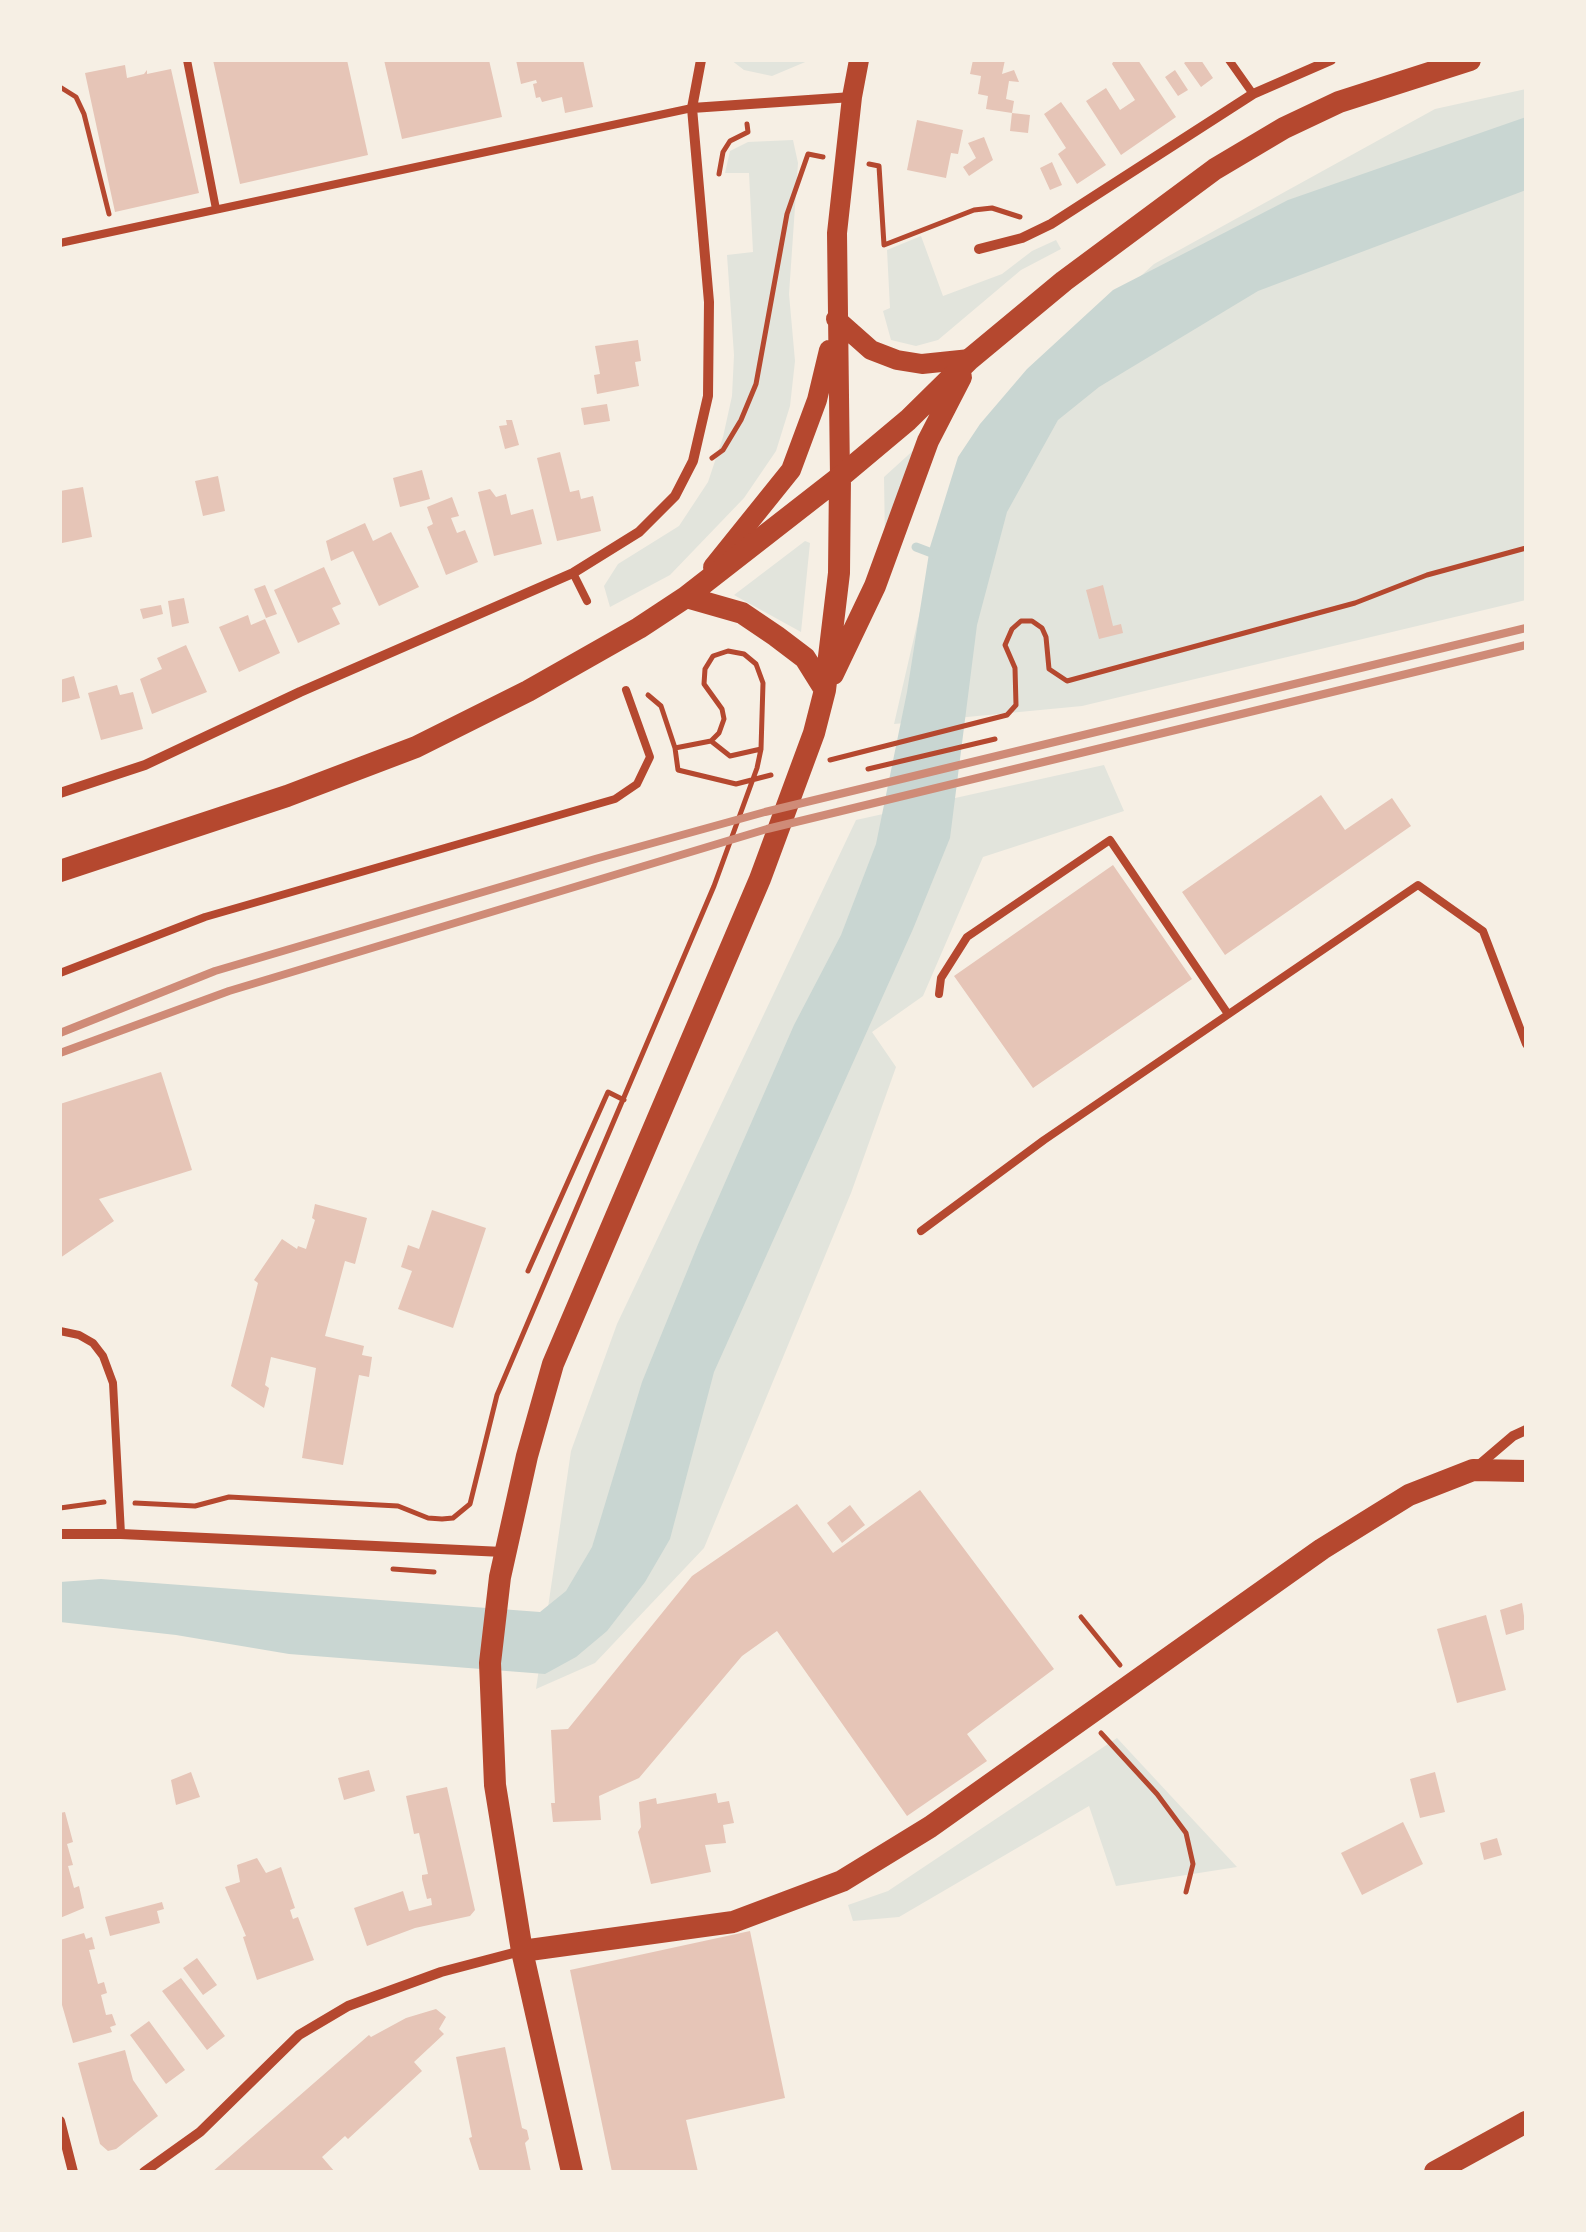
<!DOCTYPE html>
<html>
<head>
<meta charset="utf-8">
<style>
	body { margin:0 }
	#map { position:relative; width:1586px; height:2232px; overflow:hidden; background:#f6efe4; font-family:Quicksand,sans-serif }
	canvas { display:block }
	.frame { position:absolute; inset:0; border:62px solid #f6efe4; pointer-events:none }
</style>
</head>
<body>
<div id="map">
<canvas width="1586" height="2232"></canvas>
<div class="frame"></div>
</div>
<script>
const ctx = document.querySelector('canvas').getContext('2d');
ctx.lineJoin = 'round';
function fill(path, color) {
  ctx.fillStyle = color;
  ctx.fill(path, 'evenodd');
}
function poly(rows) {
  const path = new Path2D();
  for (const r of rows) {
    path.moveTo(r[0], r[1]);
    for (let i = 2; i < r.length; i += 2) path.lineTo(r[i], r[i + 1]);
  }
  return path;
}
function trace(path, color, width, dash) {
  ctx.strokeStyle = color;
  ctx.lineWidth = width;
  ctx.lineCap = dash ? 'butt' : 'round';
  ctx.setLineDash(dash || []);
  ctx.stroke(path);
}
const green = poly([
	[731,60,810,60,772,76,744,70],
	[1526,89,1526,600,1082,706,894,724,939,529,997,407,1154,264,1435,109],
	[793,140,798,163,789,294,795,361,790,406,776,451,744,498,670,575,610,607,604,586,618,564,679,526,708,482,723,437,732,396,734,355,727,255,753,252,749,173,725,173,730,151,748,142],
	[921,236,943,296,1002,274,1032,251,1056,240,1061,249,1021,270,938,340,916,346,891,340,883,311,890,308,887,250],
	[917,447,885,542,884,477],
	[805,541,810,543,801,632,734,595],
	[1104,765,1124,811,983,857,923,996,872,1032,896,1067,851,1193,704,1548,595,1663,536,1689,571,1451,617,1324,856,820],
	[1117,1738,1237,1867,1116,1886,1089,1806,899,1917,853,1921,848,1905,888,1891]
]);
const water = poly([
	[1526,117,1526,190,1258,291,1099,387,1058,420,1007,512,977,625,950,838,913,929,714,1372,670,1539,645,1582,607,1631,576,1657,545,1674,289,1654,176,1635,60,1622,60,1582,101,1579,540,1612,566,1591,592,1547,642,1382,699,1242,794,1025,841,935,876,844,907,692,930,547,958,457,980,424,1027,369,1113,290,1288,200]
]);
const stream = poly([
	[916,547,937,555]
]);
const building = poly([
	[213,60,347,60,368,155,240,184],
	[384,60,489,60,502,117,402,139],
	[516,60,583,60,593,107,565,113,562,97,542,102,540,97,536,98,533,84,537,83,536,80,521,84],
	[973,60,1005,60,1002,74,1014,70,1019,82,1009,81,1006,99,1014,101,1012,113,986,109,988,96,978,94,981,76,970,74],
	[1114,60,1138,60,1176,117,1121,155,1086,101,1106,88,1120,110,1135,100,1112,64],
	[1188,60,1201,60,1213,78,1201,87,1184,63],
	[125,65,127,78,144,74,147,70,147,74,171,69,199,193,115,212,85,73],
	[1175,70,1188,90,1178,96,1165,77],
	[1061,102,1106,165,1077,184,1058,154,1066,148,1044,114],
	[1012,113,1030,115,1028,133,1010,131],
	[917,120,963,130,958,154,951,153,946,178,907,170],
	[984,137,993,160,969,176,963,167,976,158,968,143],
	[1052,162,1062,185,1050,190,1040,168],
	[638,340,641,361,635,362,639,386,597,394,594,375,600,374,595,346],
	[607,404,610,421,584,425,581,408],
	[506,420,512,420,519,445,505,449,499,426,507,425],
	[560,452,570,492,579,490,581,499,593,496,601,531,557,541,537,458],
	[422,470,430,499,400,507,393,478],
	[218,476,225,511,203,516,195,481],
	[83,487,92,537,62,543,60,491],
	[490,489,496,497,506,494,511,515,533,509,542,544,494,556,478,492],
	[452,497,459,516,451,518,457,533,465,530,478,562,446,575,427,527,433,524,427,507],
	[365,523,373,541,391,532,419,587,379,606,353,551,331,561,326,541],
	[324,567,341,604,332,608,340,624,298,643,274,590],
	[265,585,277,614,266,618,254,589],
	[1103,585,1113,626,1121,624,1123,633,1099,639,1086,590],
	[184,598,189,623,172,627,168,601],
	[161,605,163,614,143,619,140,609],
	[248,615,251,625,265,619,280,653,239,672,219,627],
	[186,645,207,692,152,714,140,679,162,669,157,658],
	[74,676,80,698,60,703,60,680],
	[117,685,120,695,133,692,143,729,101,740,88,693],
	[1321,795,1345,830,1392,798,1411,826,1225,955,1182,892],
	[1113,865,1192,979,1033,1088,954,976],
	[161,1072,192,1170,99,1199,114,1221,60,1258,60,1104],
	[315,1204,367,1218,355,1264,345,1261,325,1336,364,1346,362,1355,372,1357,369,1377,359,1375,343,1465,302,1458,316,1368,271,1357,265,1385,269,1388,264,1408,231,1386,258,1283,254,1280,282,1239,297,1249,298,1246,306,1249,315,1220,312,1218],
	[432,1210,486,1228,453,1328,398,1309,412,1271,401,1267,408,1245,419,1249],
	[920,1490,1054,1669,967,1734,987,1761,907,1816,777,1631,742,1656,639,1778,599,1796,601,1820,553,1822,551,1803,555,1803,551,1730,568,1729,692,1576,797,1504,833,1553],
	[850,1505,865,1525,842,1543,827,1523],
	[1522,1603,1526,1629,1506,1635,1500,1610],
	[1486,1615,1506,1690,1457,1703,1437,1629],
	[369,1770,375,1791,344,1800,338,1778],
	[191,1772,200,1797,176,1805,171,1780],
	[1435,1772,1445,1812,1420,1818,1410,1779],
	[447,1787,475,1910,470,1916,415,1928,367,1946,354,1908,403,1891,409,1911,432,1905,431,1898,427,1899,422,1879,422,1875,428,1874,419,1833,414,1834,406,1796],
	[716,1793,718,1803,729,1801,734,1823,723,1825,726,1843,705,1845,711,1872,651,1884,638,1832,641,1827,639,1802,656,1798,657,1804],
	[65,1812,73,1842,67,1844,73,1865,68,1866,74,1888,79,1886,84,1908,60,1918,60,1813],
	[1403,1822,1423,1864,1362,1895,1341,1853],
	[1497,1838,1502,1855,1484,1860,1480,1843],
	[257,1858,266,1873,281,1867,295,1908,290,1910,293,1919,298,1917,314,1960,257,1980,243,1937,246,1936,225,1887,240,1882,237,1865],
	[162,1902,164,1909,157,1911,160,1923,110,1936,105,1917],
	[750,1931,785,2098,686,2120,698,2172,612,2172,570,1970],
	[84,1933,86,1939,92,1937,95,1949,89,1950,98,1984,104,1982,107,1993,101,1995,106,2015,112,2014,116,2025,110,2027,112,2032,73,2043,60,1998,60,1940],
	[197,1958,217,1985,203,1995,183,1968],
	[181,1978,225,2036,207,2050,162,1991],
	[436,2009,446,2017,439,2029,444,2034,414,2062,422,2071,348,2139,345,2136,322,2157,335,2172,212,2172,369,2035,371,2037,406,2018],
	[149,2021,185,2070,166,2084,130,2035],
	[505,2047,522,2128,527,2130,529,2139,525,2143,531,2172,480,2172,469,2138,472,2137,456,2057],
	[125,2050,133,2080,158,2116,116,2149,108,2151,100,2144,78,2063]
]);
const path = poly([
	[60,87,76,97,84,114,109,214],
	[869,164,879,166,884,245,974,210,992,208,1020,217],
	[719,174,723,152,730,141,748,132,747,124],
	[712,458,723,450,741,420,756,384,787,214,808,154,823,157],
	[648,695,661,706,675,748,678,770,736,784,771,775],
	[711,741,730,756,761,749],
	[830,760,1007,715,1016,705,1015,668,1005,645,1012,629,1021,621,1032,621,1042,628,1046,637,1049,669,1067,681,1355,603,1427,575,1526,548],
	[868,769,995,739],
	[528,1271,608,1092,624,1100],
	[135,1503,195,1506,229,1497,398,1506,428,1518,442,1519,453,1518,470,1504,497,1395,714,886,757,768,761,749,763,683,756,664,744,654,728,651,713,656,705,669,704,684,722,709,724,719,719,733,711,741,675,748],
	[60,1508,104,1502],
	[393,1569,434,1572],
	[1081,1617,1120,1665],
	[1101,1733,1157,1794,1186,1833,1193,1864,1186,1892]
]);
const service = poly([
	[187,60,216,209],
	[1229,60,1253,94],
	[60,243,692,108],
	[573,573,587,601],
	[60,973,205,917,615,799,637,784,650,757,626,690],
	[939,994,941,978,967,937,1110,840,1228,1014],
	[921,1231,1044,1140,1418,885,1483,931,1526,1044],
	[60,1331,79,1335,93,1343,103,1356,113,1383,121,1534]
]);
const minor = poly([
	[692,108,852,97],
	[979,249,1022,238,1051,224,1253,94,1331,60],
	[60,793,145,765,300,692,573,573,639,532,675,496,693,461,708,396,709,302,692,108,701,60],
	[1479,1465,1513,1436,1526,1430],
	[60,1534,121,1534,503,1552],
	[60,2121,73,2172],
	[144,2172,200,2132,299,2035,348,2006,441,1972,521,1951]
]);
const secondary = poly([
	[836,319,871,350,897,360,922,364,970,359],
	[840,477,837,233,852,97,859,60],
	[713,567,791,470,817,400,829,350]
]);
const primary = poly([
	[686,597,742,613,776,636,805,658,825,690],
	[833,674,875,586,928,441,961,377],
	[60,871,287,796,416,747,528,691,639,628,686,597,840,477,908,420,970,359,1064,281,1215,169,1284,128,1339,102,1470,60],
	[522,1951,733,1922,842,1881,930,1827,1322,1549,1409,1495,1473,1470,1526,1471],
	[572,2172,522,1951,495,1785,490,1663,500,1577,527,1456,553,1364,760,879,814,733,825,690,839,573,840,477],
	[1435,2172,1526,2122]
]);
const rail = poly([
	[60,1033,215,971,595,859,765,812,1526,628],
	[60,1053,229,991,767,829,1526,645]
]);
fill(green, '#e2e4dc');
fill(water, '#c9d6d2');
trace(stream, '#c9d6d2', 9);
fill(building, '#e6c5b7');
trace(path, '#b5482f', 5);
trace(service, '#b5482f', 8);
trace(minor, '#b5482f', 10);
trace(secondary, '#b5482f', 20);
trace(primary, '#b5482f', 22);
trace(rail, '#cf8b77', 8);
</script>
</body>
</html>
